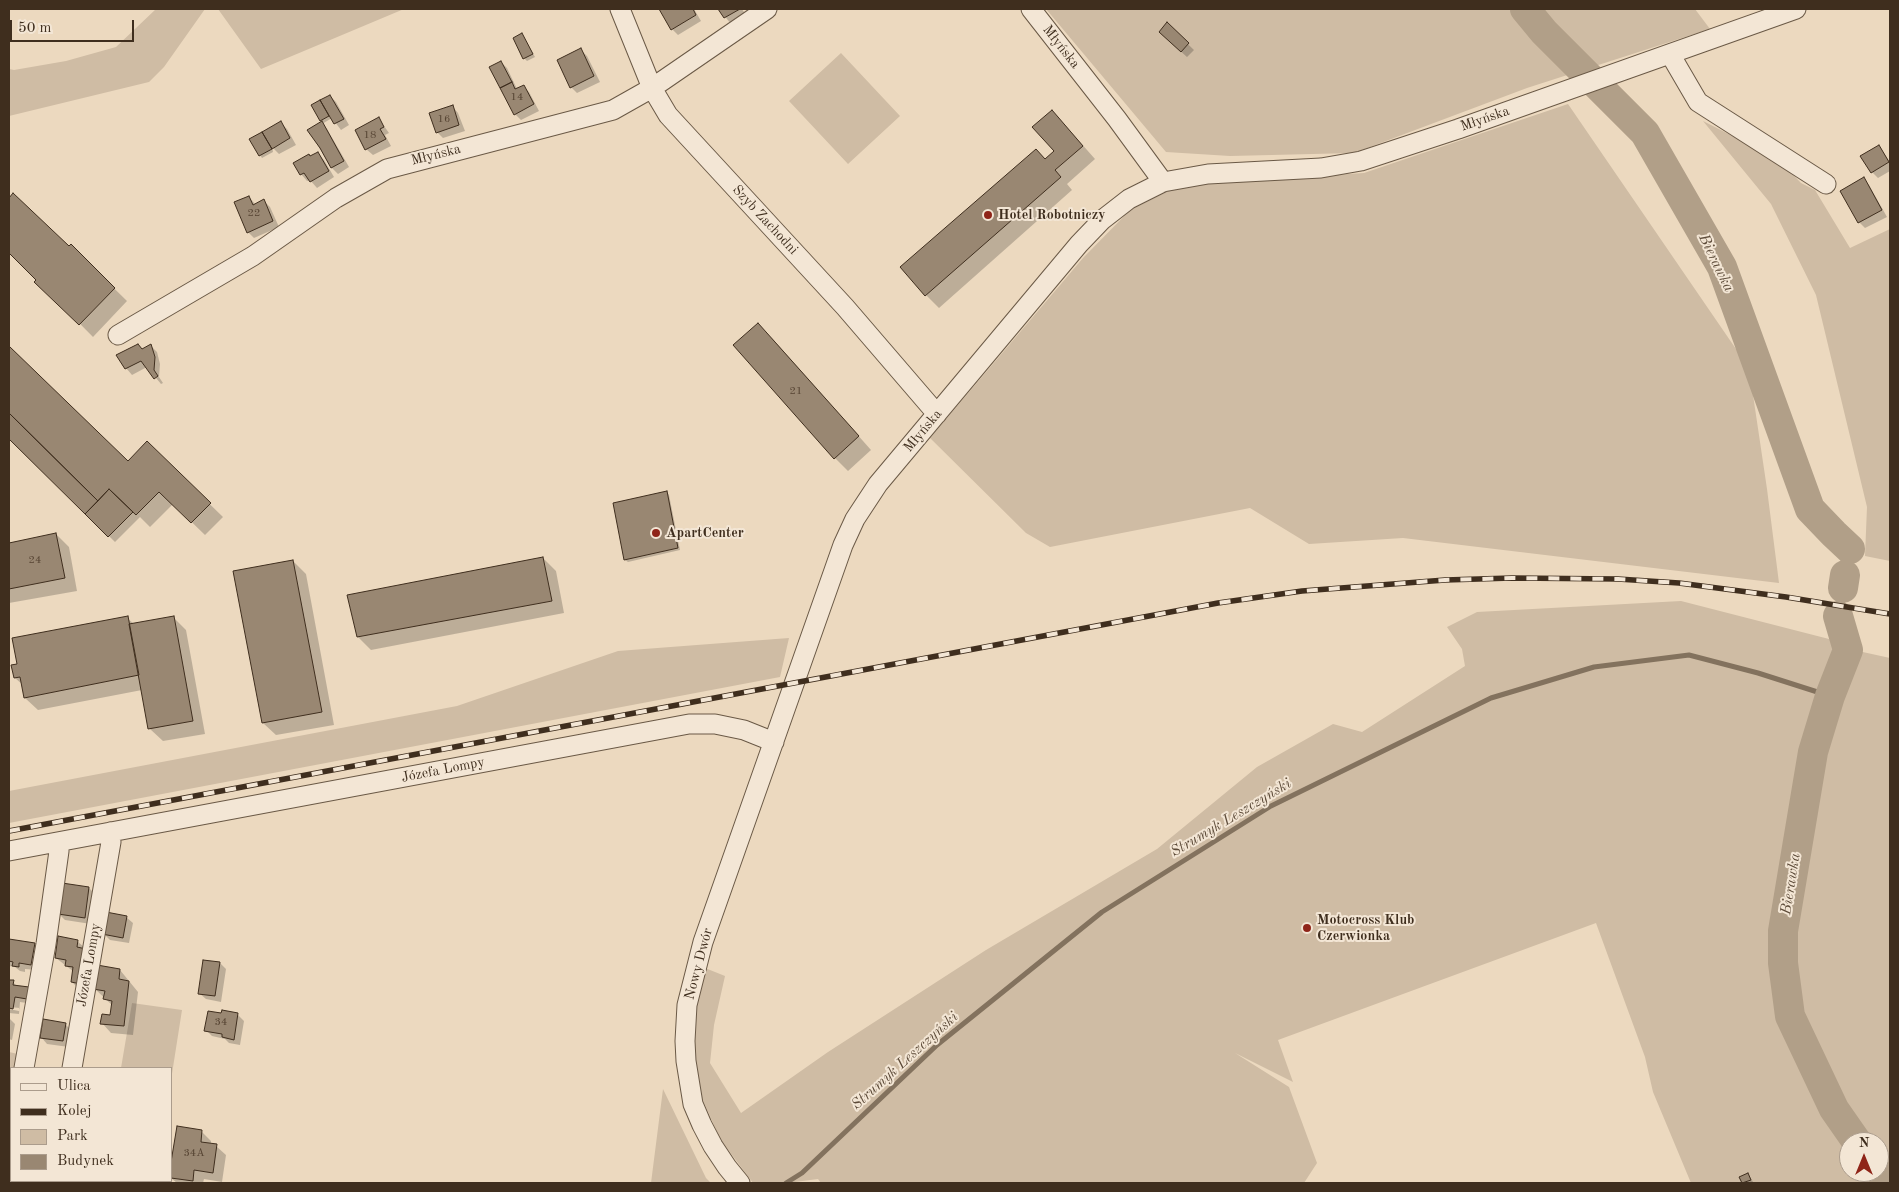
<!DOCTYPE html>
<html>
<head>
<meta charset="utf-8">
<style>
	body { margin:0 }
	#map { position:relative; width:1899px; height:1192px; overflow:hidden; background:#ecd9bf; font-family:"Old Standard TT",serif }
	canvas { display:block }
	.frame { position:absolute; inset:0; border:10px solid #3f2e1e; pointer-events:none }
	.legend { position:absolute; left:10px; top:1067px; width:162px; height:115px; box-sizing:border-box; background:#f3e6d5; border:1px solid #ab9c8c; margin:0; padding:6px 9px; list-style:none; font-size:15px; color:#3f2e1e }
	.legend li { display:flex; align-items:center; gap:10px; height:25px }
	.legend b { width:25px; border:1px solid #ab9c8c }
	.north { position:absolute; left:1839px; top:1132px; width:50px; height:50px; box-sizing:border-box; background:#f3e6d5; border:1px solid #ab9c8c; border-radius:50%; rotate:0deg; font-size:14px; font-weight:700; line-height:20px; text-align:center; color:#3f2e1e }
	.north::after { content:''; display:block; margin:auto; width:18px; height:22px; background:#8f2418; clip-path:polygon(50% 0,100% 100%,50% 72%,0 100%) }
	.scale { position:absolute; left:10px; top:20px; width:124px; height:22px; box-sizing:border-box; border:2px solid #3f2e1e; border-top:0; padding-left:6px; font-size:15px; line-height:18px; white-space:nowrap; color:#3f2e1e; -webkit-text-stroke:4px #f3e6d5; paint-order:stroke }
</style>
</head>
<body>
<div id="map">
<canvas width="1899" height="1192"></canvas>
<div class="frame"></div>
<ul class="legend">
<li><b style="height:6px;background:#f3e6d5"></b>Ulica</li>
<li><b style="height:6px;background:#3f2e1e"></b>Kolej</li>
<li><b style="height:14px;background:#cfbca4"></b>Park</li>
<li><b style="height:14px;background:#998772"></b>Budynek</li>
</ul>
<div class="north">N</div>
<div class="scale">50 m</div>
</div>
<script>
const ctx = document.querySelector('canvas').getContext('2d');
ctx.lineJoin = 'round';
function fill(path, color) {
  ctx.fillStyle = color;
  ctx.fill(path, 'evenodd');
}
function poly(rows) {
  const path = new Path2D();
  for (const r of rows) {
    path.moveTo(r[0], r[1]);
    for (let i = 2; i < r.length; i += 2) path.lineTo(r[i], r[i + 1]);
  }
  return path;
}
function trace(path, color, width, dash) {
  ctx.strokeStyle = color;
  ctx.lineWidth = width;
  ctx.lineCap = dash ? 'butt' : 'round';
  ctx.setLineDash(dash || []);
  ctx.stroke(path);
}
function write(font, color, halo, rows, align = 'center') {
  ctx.font = font + ' "Old Standard TT",serif';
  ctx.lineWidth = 4;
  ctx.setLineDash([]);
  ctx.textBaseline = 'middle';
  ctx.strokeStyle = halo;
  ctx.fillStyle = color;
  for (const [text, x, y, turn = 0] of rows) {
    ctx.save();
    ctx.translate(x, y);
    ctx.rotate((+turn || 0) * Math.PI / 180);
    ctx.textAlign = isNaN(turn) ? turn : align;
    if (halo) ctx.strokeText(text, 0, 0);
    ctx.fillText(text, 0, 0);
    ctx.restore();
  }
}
const green = poly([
	[156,9,205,9,164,67,149,82,9,116,9,69,14,70,66,61,116,47],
	[218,9,404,9,261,69],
	[1046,9,1695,9,1710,29,1527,88,1354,153,1230,156,1166,152],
	[841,53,900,116,848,164,789,101],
	[1568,104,1749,368,1767,489,1779,583,1403,538,1309,544,1250,508,1050,547,1026,533,930,438,1083,258,1138,202,1166,189,1234,177,1299,177,1364,173],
	[1703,121,1778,159,1801,183,1815,190,1850,248,1890,229,1890,561,1865,556,1867,507,1816,295,1771,204],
	[1681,601,1829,639,1840,647,1890,658,1890,1183,1691,1183,1653,1092,1645,1057,1596,923,1278,1040,1293,1082,1235,1053,1289,1087,1317,1163,1304,1183,821,1183,818,1179,787,1183,753,1183,720,1139,695,1082,693,1022,705,968,725,976,714,1025,710,1063,741,1113,828,1052,986,950,1157,849,1257,767,1333,724,1362,732,1465,666,1462,649,1447,627,1477,612],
	[1849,1142,1879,1142,1879,1172,1849,1172],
	[789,638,780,677,9,823,9,791,457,706,618,651],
	[132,1003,182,1010,171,1080,171,1068,121,1068],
	[9,1052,18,1054,15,1068,11,1068,11,1091,9,1105],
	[663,1089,706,1178,711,1183,651,1183]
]);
const shadow = poly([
	[662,9,694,9,701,21,678,35,672,29,660,10],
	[719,9,742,9,746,15,731,24],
	[1167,24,1194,50,1187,57,1166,38],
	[522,34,535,57,527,61,524,58],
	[581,50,587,56,600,82,577,93,571,87],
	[501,62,507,68,517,89,523,86,529,92,539,111,521,120,515,114],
	[330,96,336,102,349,125,341,130,332,118,322,124,327,129,349,167,338,174,332,168,308,130,323,122,313,106],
	[452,106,458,113,465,131,443,138,437,132],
	[379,119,389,133,385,135,391,146,373,155,366,149,357,131],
	[281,123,287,129,296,145,279,154,272,147,273,152,262,158,260,155],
	[1064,124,1095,159,1067,184,1072,190,939,308,926,295,1045,160,1055,151],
	[1879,146,1890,162,1890,171,1878,178,1872,172],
	[318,154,324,160,334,177,317,188,310,180,307,181,301,174,295,164],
	[1863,179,1869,185,1887,217,1865,228,1859,222],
	[13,195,69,248,71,246,127,301,93,337,9,252,9,199],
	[249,197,256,205,264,201,270,207,279,227,254,238,248,232],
	[771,337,871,450,848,471,835,458],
	[151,346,157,352,160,364,159,377,163,383,161,384,147,367,132,375,126,368,143,350],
	[9,348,128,463,147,443,223,517,205,535,173,504,150,527,140,517,115,542,9,437],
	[667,492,669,495,680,550,628,562,625,560],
	[56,534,69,547,77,591,9,603,9,543],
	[543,558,556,571,564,613,371,650,358,637,349,596],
	[293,561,306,574,334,725,276,735,263,723],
	[173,617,186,630,205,734,163,741,150,729,142,690,38,710,25,698,23,685,15,678,127,618,134,624],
	[89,888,95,894,91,924,65,920,59,914],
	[126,917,133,923,129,943,110,940,104,934],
	[9,940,34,944,40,950,37,970,25,969,25,972,20,971,15,967,9,966],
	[77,941,84,947,78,988,72,982,74,972,56,958],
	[220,963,226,969,221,1002,206,999,199,993],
	[120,970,138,992,133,1035,111,1033,102,1023,111,1017,113,1006,95,989],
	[9,981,13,982,33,1004,20,1002,19,1014,9,1013,9,1009,19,1011,20,1008,9,1007],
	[223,1012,238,1015,244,1021,240,1045,229,1043,225,1039,212,1036,206,1030,222,1015],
	[9,1018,15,1024,12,1040,9,1039],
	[65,1024,72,1031,69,1047,47,1044,41,1037],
	[202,1132,211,1141,211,1145,216,1146,226,1155,222,1182,204,1179,203,1183,177,1183,171,1178],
	[1748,1174,1753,1182,1743,1183,1740,1178]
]);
const stream = poly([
	[786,1183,802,1173,937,1045,1102,912,1271,806,1491,698,1594,667,1689,655,1758,673,1830,696]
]);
const river = poly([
	[1525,9,1544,32,1645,133,1722,267,1810,509,1834,534,1850,549],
	[1843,588,1845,575],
	[1838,616,1848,650,1830,696,1813,752,1783,931,1783,963,1790,1016,1834,1109,1857,1142],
	[1878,1172,1886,1183]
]);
const building = poly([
	[659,9,693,9,696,15,671,30,659,9],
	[718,9,740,9,724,18,718,9],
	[1167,22,1189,43,1181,52,1159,32,1167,22],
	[522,33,533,54,523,59,513,38,522,33],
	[581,48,594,76,570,88,557,60,581,48],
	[501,61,512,82,500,88,489,67,501,61],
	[512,82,515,89,524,85,534,104,514,115,500,88,512,82],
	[330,95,344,119,334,124,320,100,330,95],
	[320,100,329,116,320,121,311,105,320,100],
	[453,105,459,125,436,133,429,113,453,105],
	[1052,110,1083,146,1055,170,1061,177,925,296,900,267,1036,149,1045,159,1054,151,1032,127,1052,110],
	[379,117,384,127,380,129,386,139,365,150,355,130,379,117],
	[281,121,290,138,272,149,262,132,281,121],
	[322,121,344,161,331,168,320,148,307,130,322,121],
	[262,132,272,149,259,156,249,139,262,132],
	[1879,145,1889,162,1871,173,1860,156,1879,145],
	[318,152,329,171,310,182,304,173,300,175,293,163,309,154,310,156,318,152],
	[1864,177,1882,210,1858,223,1840,191,1864,177],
	[13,193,69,246,71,244,115,288,79,325,34,282,36,280,9,253,9,198,13,193],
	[249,196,253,205,264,199,273,221,247,233,234,202,249,196],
	[758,323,859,436,834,459,733,345,758,323],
	[138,344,142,349,151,344,155,357,154,370,158,376,154,379,141,361,125,369,116,355,138,344],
	[9,346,128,461,147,441,211,503,191,523,159,492,136,515,109,489,98,501,9,413,9,346],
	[9,413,98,501,85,514,9,439,9,413],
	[109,489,133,512,108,537,85,514,109,489],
	[667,491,678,548,624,560,613,503,667,491],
	[56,533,65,578,9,589,9,543,56,533],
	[543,557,552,601,357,637,347,595,543,557],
	[293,560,322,712,262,723,233,571,293,560],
	[128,616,139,675,24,698,20,677,14,678,11,665,17,664,12,638,128,616],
	[174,616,193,721,148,729,129,624,174,616],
	[62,883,89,887,85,918,58,914,62,883],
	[106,912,127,916,123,938,102,934,106,912],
	[58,936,78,940,77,947,86,949,81,984,71,982,73,967,65,966,66,960,55,958,58,936],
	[9,939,35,943,31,965,19,963,19,967,12,966,13,962,9,961,9,939],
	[203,960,220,962,215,996,198,994,203,960],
	[97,965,120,969,119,979,129,981,124,1026,100,1024,102,1014,110,1015,112,1001,103,999,105,991,93,989,97,965],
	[9,980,14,980,13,985,29,987,27,999,15,997,13,1009,9,1008,9,980],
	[222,1010,238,1013,234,1040,222,1037,222,1034,204,1031,208,1011,221,1013,222,1010],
	[43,1019,66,1023,63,1041,40,1038,43,1019],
	[177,1126,202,1130,201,1142,217,1144,213,1173,194,1170,193,1181,171,1178,171,1162,177,1126],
	[1748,1173,1751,1180,1742,1183,1739,1177,1748,1173]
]);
const street = poly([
	[620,9,652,88,668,115,845,307,937,414],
	[1031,9,1117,119,1163,182],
	[1670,54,1698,102,1826,184],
	[118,335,253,256,336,198,387,169,613,110,652,88,767,9],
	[9,851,689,724,715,724,744,730,774,742],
	[24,1068,46,944,59,851,59,842],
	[72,1068,111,842,110,832],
	[9,1156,11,1142],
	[52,1183,52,1181],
	[740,1183,727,1167,713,1146,702,1125,693,1104,686,1061,685,1041,687,1005,703,942,843,545,855,519,878,484,1079,244,1102,220,1129,199,1163,182,1208,174,1321,168,1361,161,1458,129,1796,9]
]);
const rail = poly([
	[9,831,1218,603,1302,591,1445,580,1512,578,1618,579,1679,583,1786,597,1890,614]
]);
const markers = [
	[988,215,5,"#8f2418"],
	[656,533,5,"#8f2418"],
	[1307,928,5,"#8f2418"]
];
const numberNames = [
	["14",517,97],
	["16",444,119],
	["18",370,135],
	["22",254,213],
	["21",796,391],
	["24",35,560],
	["34",221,1022],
	["34A",194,1153]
];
const streetNames = [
	["Młyńska",1061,47,52],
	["Młyńska",1485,119,-19],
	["Młyńska",436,155,-14],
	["Szyb Zachodni",765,220,47],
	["Młyńska",923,431,-50],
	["Józefa Lompy",443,770,-11],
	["Nowy Dwór",699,964,-75],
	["Józefa Lompy",89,965,-80]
];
const poiNames = [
	["Hotel Robotniczy",998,215],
	["ApartCenter",666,533],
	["Motocross Klub",1317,920],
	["Czerwionka",1317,936]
];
const waterNames = [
	["Bierawka",1716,263,64],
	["Strumyk Leszczyński",1231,818,-31],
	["Bierawka",1791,884,-81],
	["Strumyk Leszczyński",905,1061,-42]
];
fill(green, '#cfbca4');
fill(shadow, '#0003');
trace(stream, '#83725e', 5);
trace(river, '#b19f88', 30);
fill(building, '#998772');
trace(building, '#3f2e1e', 1);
trace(street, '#6a5946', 21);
trace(street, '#f3e6d5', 19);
trace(rail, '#3f2e1e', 5.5);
trace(rail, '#f3e6d5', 4, [11]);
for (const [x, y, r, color] of markers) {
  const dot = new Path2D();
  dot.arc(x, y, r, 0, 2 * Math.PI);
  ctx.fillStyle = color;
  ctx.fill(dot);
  trace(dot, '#f3e6d5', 2);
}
write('11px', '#564433', null, numberNames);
write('14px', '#3f2e1e', '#f3e6d5', streetNames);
write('bold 14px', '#3f2e1e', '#f3e6d5', poiNames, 'left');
write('italic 15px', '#5c4a38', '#f3e6d5', waterNames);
</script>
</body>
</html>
